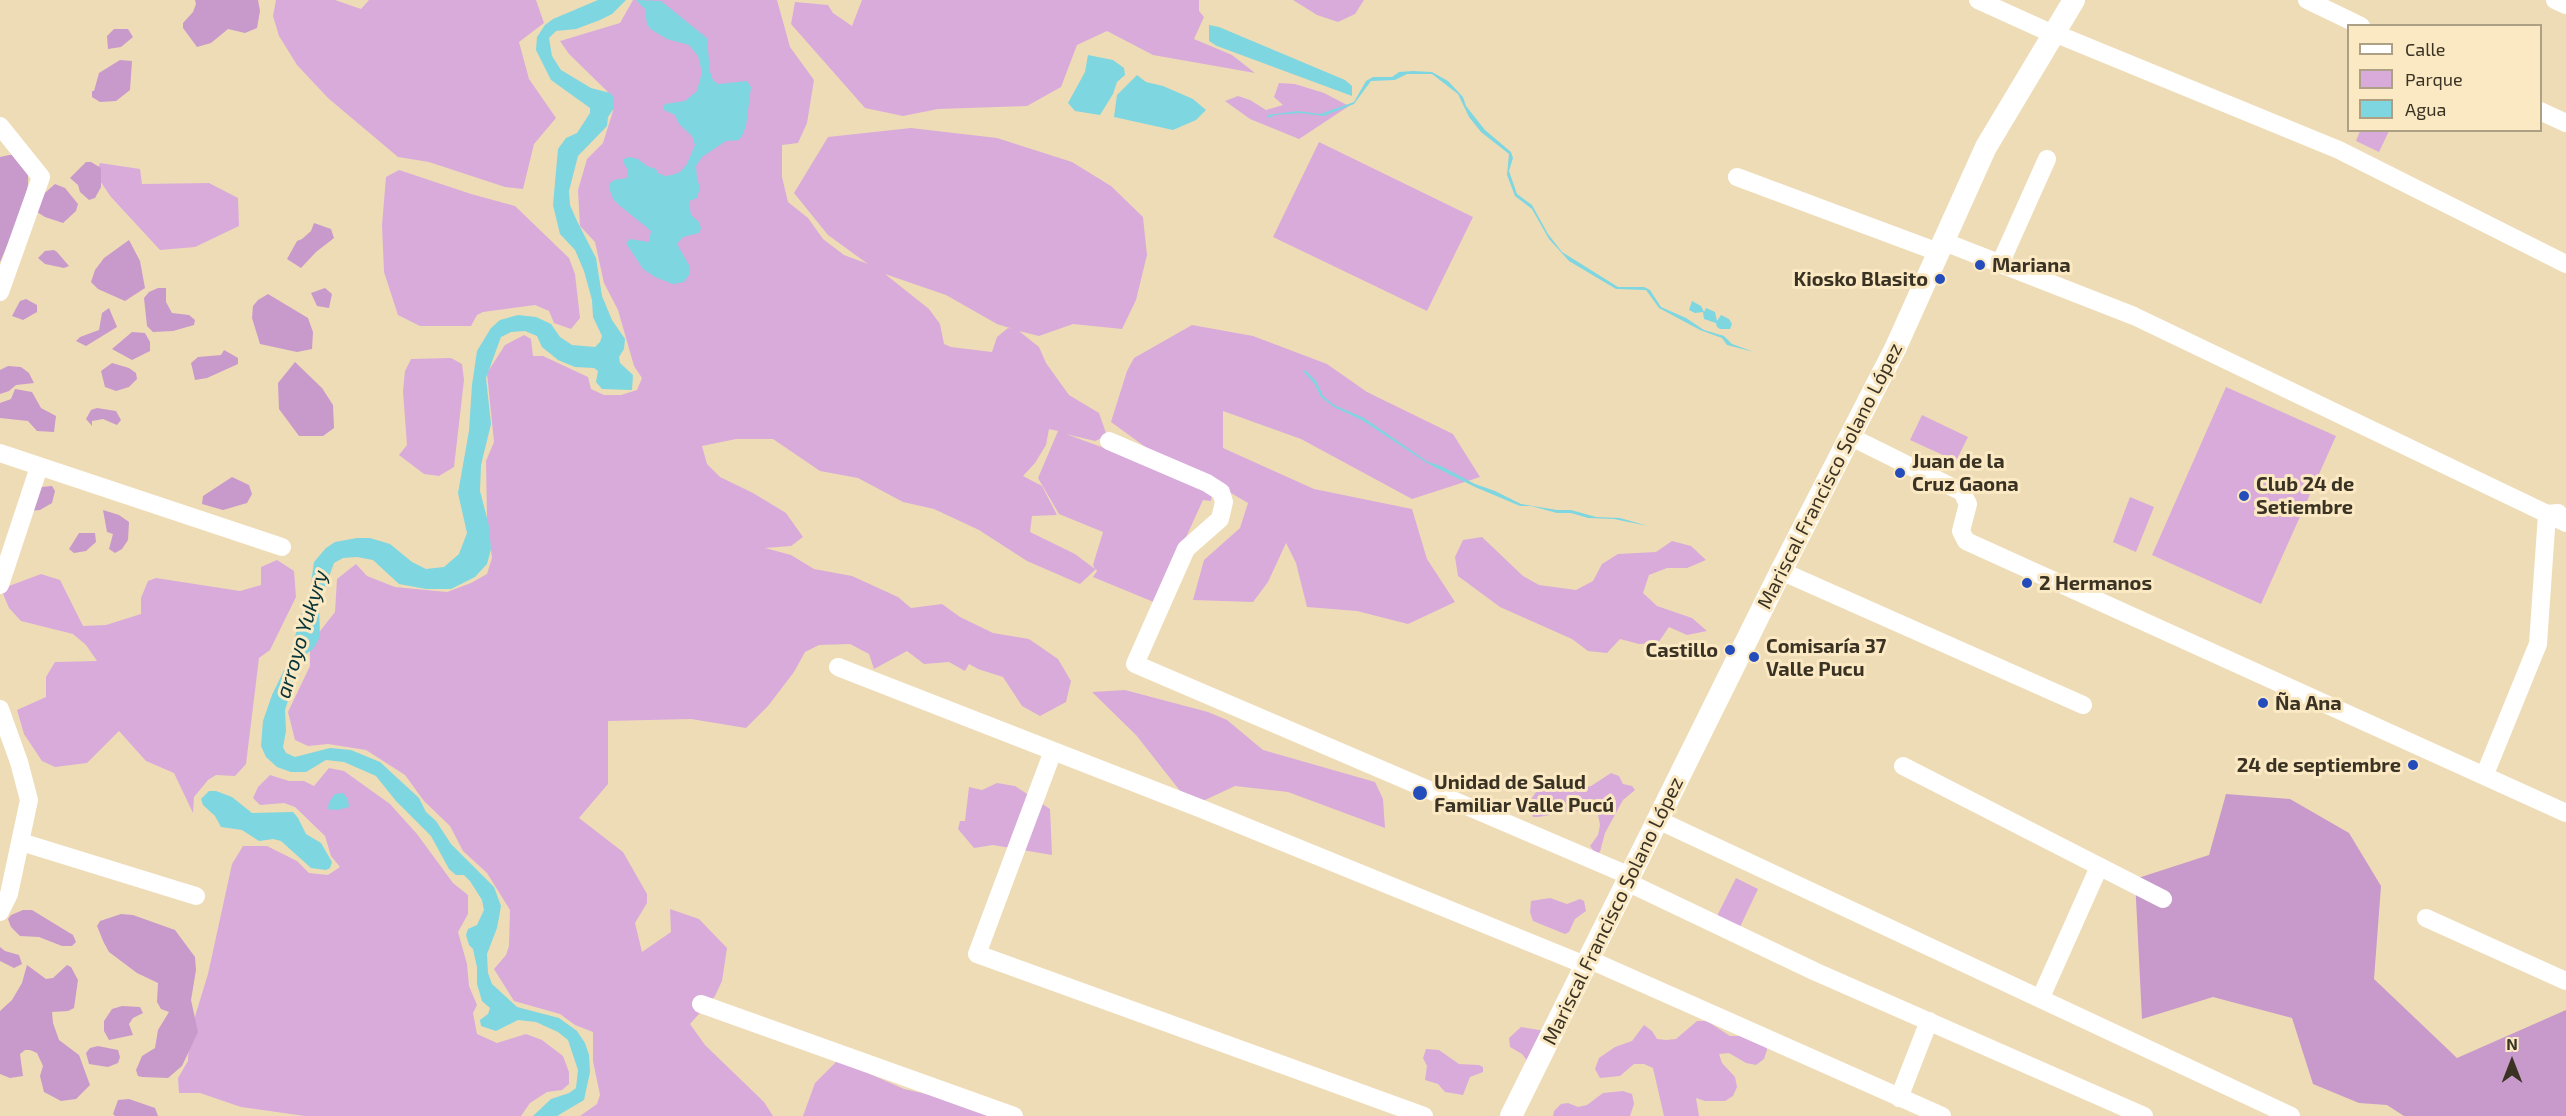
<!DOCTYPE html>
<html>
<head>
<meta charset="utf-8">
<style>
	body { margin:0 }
	#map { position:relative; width:2566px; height:1116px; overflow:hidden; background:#eedcb7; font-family:"Exo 2",sans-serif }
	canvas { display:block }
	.legend { position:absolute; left:2347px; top:24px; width:195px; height:108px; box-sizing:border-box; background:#fbe9c4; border:2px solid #aea084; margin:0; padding:8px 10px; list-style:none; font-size:18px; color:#3a3324 }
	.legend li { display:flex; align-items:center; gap:12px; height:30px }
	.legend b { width:30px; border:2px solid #aea084 }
	.north { position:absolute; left:2482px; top:1032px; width:60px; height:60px; -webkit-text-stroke:4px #fbe9c4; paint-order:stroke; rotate:0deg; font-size:16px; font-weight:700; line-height:24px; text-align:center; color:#3a3324 }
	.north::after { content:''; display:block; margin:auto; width:21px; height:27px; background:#3a3324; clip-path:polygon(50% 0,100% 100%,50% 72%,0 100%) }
</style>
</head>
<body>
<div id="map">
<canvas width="2566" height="1116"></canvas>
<ul class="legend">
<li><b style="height:8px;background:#fff"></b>Calle</li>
<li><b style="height:16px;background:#d9abdb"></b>Parque</li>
<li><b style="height:16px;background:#7dd6e0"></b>Agua</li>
</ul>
<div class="north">N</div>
</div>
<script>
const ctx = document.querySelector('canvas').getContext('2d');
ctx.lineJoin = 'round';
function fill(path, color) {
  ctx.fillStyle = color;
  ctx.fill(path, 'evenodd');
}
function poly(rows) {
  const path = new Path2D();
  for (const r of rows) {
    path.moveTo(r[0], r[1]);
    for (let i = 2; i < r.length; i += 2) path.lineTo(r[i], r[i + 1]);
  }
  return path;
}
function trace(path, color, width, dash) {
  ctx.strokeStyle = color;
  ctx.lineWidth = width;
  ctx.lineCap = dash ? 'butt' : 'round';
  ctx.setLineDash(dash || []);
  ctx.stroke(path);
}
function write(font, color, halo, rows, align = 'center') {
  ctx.font = font + ' "Exo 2",sans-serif';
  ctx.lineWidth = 6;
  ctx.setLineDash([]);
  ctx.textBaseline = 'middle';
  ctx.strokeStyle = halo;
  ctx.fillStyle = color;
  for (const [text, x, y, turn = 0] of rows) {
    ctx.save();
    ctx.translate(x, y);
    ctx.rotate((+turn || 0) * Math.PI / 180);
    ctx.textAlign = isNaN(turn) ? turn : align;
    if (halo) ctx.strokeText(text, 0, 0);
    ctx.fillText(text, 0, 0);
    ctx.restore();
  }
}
const green = poly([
	[276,0,335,0,361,9,369,0,536,0,544,23,519,42,529,79,556,118,534,144,523,189,505,187,429,162,398,157,328,98,297,65,279,36,273,16],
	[633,0,777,0,790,47,814,80,807,123,798,143,782,145,782,177,788,202,808,218,823,239,844,255,868,264,828,235,794,193,828,137,911,128,997,138,1072,162,1111,186,1143,217,1147,255,1136,300,1122,329,1073,324,1039,336,1019,331,1039,347,1046,363,1069,395,1099,413,1107,436,1095,441,1066,434,1213,488,1211,501,1203,500,1156,603,1093,577,1097,571,1096,569,1080,584,1027,561,979,530,934,509,903,502,858,478,820,471,773,439,736,439,702,446,707,464,720,477,753,493,786,513,803,537,791,546,765,548,791,555,814,569,852,576,898,597,911,608,942,604,960,617,993,633,1029,639,1058,659,1071,681,1066,702,1040,716,1022,706,1003,677,978,669,969,664,965,671,949,662,924,664,907,651,874,669,869,654,850,644,819,645,805,652,794,672,768,706,746,728,691,719,608,721,608,784,579,818,623,852,647,894,647,903,635,923,642,952,671,932,670,909,699,919,727,948,722,981,715,996,690,1024,705,1045,764,1102,773,1116,580,1116,597,1104,600,1095,593,1061,593,1032,575,1025,560,1014,514,1001,494,969,506,955,509,946,510,910,487,873,463,851,450,826,424,801,405,775,366,750,328,744,308,746,295,740,288,712,310,666,310,644,335,612,337,579,356,564,367,576,395,587,447,592,471,583,487,574,492,558,487,519,486,461,494,442,487,373,505,345,524,335,531,339,533,356,543,356,588,377,591,389,604,395,621,395,637,390,642,378,634,366,618,310,604,283,595,242,580,226,578,190,587,159,603,143,613,111,610,94,569,54,560,41,620,23],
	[885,274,946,295,997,324,1013,329,1008,328,997,337,992,352,951,347,944,344,940,324,929,309],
	[1049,429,1058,431,1038,478,1059,514,1103,532,1093,565,1095,569,1075,554,1030,532,1032,516,1057,515,1042,486,1023,476,1035,463,1046,445],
	[862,0,1199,0,1199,11,1204,17,1194,39,1232,55,1255,73,1153,55,1107,31,1077,45,1061,87,1027,106,938,109,903,116,865,108,791,24,795,2,828,5,833,13,852,26],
	[1293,0,1364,0,1355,14,1338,22,1317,15],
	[1279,83,1295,84,1324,93,1349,106,1299,139,1250,119,1225,101,1238,96,1250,100,1266,110,1283,105,1274,97],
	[2360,131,2360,130,2389,131,2379,152,2356,141],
	[1319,142,1473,217,1427,311,1273,237],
	[100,163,140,169,142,184,209,183,238,198,239,226,195,247,160,250,111,197,96,175],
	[399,170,471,194,515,206,569,258,575,274,580,318,571,329,554,323,549,311,535,305,483,312,477,315,471,326,420,326,398,315,384,272,382,225,386,177],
	[1192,325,1253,336,1327,364,1367,392,1453,434,1480,477,1412,499,1301,439,1223,411,1223,448,1314,489,1412,509,1427,559,1455,602,1408,624,1357,611,1307,607,1296,563,1286,543,1268,582,1253,602,1193,600,1204,560,1240,528,1248,503,1200,475,1155,454,1111,422,1127,371,1134,358],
	[451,358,462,364,464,380,454,467,439,476,424,474,399,455,407,445,403,391,405,371,411,359],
	[2226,387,2336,436,2261,604,2152,555],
	[1922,415,1968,437,1956,461,1910,440],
	[2130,497,2154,507,2136,552,2113,542],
	[1482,537,1523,576,1539,585,1576,590,1593,581,1602,564,1618,554,1656,552,1672,541,1691,546,1706,560,1687,568,1667,568,1649,575,1643,593,1657,606,1692,618,1707,631,1687,635,1669,627,1658,643,1639,644,1620,639,1607,653,1588,651,1572,639,1500,607,1458,576,1455,557,1463,540],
	[277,560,294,571,296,597,270,650,259,658,246,764,235,776,216,775,208,780,194,797,193,813,174,773,146,761,119,731,87,763,55,767,42,761,24,734,17,710,46,697,46,677,55,662,97,661,86,645,73,634,21,621,9,608,1,589,41,574,60,580,83,626,106,625,141,614,141,598,148,581,156,578,240,591,261,585,261,567],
	[1125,690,1208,712,1227,720,1263,750,1375,782,1383,799,1385,828,1288,792,1235,786,1192,806,1136,735,1092,692],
	[329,768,344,771,390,804,417,834,453,883,468,895,468,914,458,932,467,964,469,986,477,1005,473,1013,477,1034,497,1043,526,1034,542,1040,563,1056,569,1072,569,1084,562,1090,547,1092,530,1103,521,1116,305,1116,241,1107,200,1093,179,1093,178,1078,188,1061,189,1036,208,974,232,864,243,846,267,846,297,861,309,873,328,875,340,867,331,856,325,836,295,807,284,803,260,805,253,798,258,787,270,775,289,781,304,781,314,786],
	[1611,773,1619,776,1623,784,1632,786,1635,790,1623,800,1605,833,1600,852,1596,854,1590,846,1598,835,1600,825,1598,815,1595,812,1580,810,1538,817,1533,817,1531,812,1530,801,1536,792,1544,787,1558,786,1575,779,1587,787,1591,786],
	[997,783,1015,786,1050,809,1052,855,993,845,974,848,958,829,960,821,965,821,969,787,982,790],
	[1736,878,1758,889,1739,929,1716,918],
	[1550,898,1567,904,1580,899,1584,901,1586,911,1575,919,1569,932,1565,934,1533,921,1530,912,1531,901],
	[1697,1021,1707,1021,1730,1036,1758,1036,1766,1041,1767,1050,1764,1059,1756,1065,1746,1063,1729,1053,1719,1054,1722,1063,1735,1077,1737,1087,1733,1096,1725,1101,1705,1101,1696,1098,1699,1116,1664,1116,1653,1068,1644,1064,1634,1064,1620,1076,1600,1078,1595,1069,1599,1058,1615,1047,1632,1041,1644,1025,1652,1031,1657,1039,1666,1040,1676,1039],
	[1521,1027,1545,1031,1528,1062,1522,1054,1510,1047,1509,1038],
	[1426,1049,1439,1050,1459,1064,1479,1065,1483,1067,1483,1072,1470,1077,1463,1095,1445,1092,1438,1084,1425,1080,1427,1066,1423,1058],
	[838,1060,904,1089,949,1099,997,1116,803,1116,815,1083],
	[1623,1091,1632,1094,1634,1104,1630,1116,1553,1116,1554,1111,1561,1104,1568,1103,1578,1107,1587,1105,1603,1093]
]);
const forest = poly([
	[195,0,258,0,260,11,257,28,245,33,228,29,211,43,197,47,183,28,183,23,193,12,196,4],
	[114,29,128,29,133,37,121,47,108,49,107,36],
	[120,60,132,61,130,90,116,101,100,102,92,97,92,91,94,91,99,73],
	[19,153,28,175,28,185,22,212,0,262,0,157],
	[86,162,91,162,101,168,101,187,95,198,89,200,80,192,78,185,70,178],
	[55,184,65,188,78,204,76,211,63,223,45,217,37,212,38,199],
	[314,223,331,229,334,238,316,252,301,268,287,259,297,241,302,239,311,231],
	[129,240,140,261,145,288,125,301,98,289,91,282,95,270,104,258],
	[54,250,57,252,69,266,64,268,45,264,38,258,45,251],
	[158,288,166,288,166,302,172,313,189,315,195,320,194,325,173,331,153,332,147,326,144,298,149,292],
	[325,288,332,294,329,308,317,306,311,293],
	[268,294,308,318,313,332,312,349,297,352,260,344,252,318,253,306,258,300],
	[26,299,37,305,37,312,23,320,12,316,20,301],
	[109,308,117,327,86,346,76,341,80,337,99,330,102,313],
	[132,332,145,333,150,342,150,351,132,360,112,349],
	[224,350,238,358,238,364,207,378,195,380,191,363,198,357,221,355],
	[295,362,322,388,333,405,334,428,323,436,299,436,279,409,278,383],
	[112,363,129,368,136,373,137,379,129,387,116,391,105,387,101,371],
	[8,366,21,367,29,373,34,383,16,385,9,391,0,394,0,370],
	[15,389,32,392,41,408,56,416,54,432,37,431,28,421,0,418,0,403,11,399],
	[97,408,116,411,121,420,117,425,103,419,92,421,92,426,86,419,91,410],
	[232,477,249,485,252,494,247,503,223,510,202,504,203,496],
	[52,486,55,491,52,503,40,510,29,511,31,488],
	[103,510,119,515,129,522,128,540,122,549,115,553,109,549,113,534,107,532],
	[79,533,95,533,96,542,86,551,74,553,69,549],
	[2226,794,2290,799,2349,833,2381,886,2374,979,2457,1058,2566,1010,2566,1116,2404,1116,2387,1105,2359,1103,2313,1084,2292,1018,2213,997,2142,1019,2135,879,2209,855],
	[23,910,32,910,73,935,76,942,72,946,62,946,39,937,20,936,11,927,8,919,11,915],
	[121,914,133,915,175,930,195,957,196,970,191,1000,198,1032,182,1066,168,1078,142,1077,138,1076,136,1070,142,1056,155,1048,158,1030,169,1012,161,1009,157,1002,158,983,137,973,109,952,104,943,97,926,100,921],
	[0,947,5,951,19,955,22,964,14,968,0,961],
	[27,965,46,979,53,978,67,965,71,967,78,980,74,1008,68,1011,52,1012,53,1023,59,1040,79,1055,90,1085,76,1099,61,1101,44,1092,40,1076,43,1066,37,1053,30,1050,25,1050,20,1054,23,1076,10,1078,0,1074,0,1011,12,1000,22,983],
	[122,1006,140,1007,143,1013,133,1018,129,1024,133,1035,109,1040,104,1031,104,1021,112,1009],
	[98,1046,118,1050,120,1057,118,1063,108,1067,89,1064,86,1053,90,1048],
	[129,1099,155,1108,158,1116,115,1116,113,1114,118,1100]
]);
const water = poly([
	[598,0,626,0,612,14,600,20,576,29,556,31,549,38,552,56,561,70,591,88,610,93,614,97,614,108,608,117,607,126,578,156,569,191,570,205,577,221,596,258,602,296,612,320,625,339,624,349,619,357,620,363,633,375,632,390,602,389,596,382,598,371,594,368,575,367,558,360,542,347,537,336,525,331,511,332,501,337,486,378,491,424,481,465,480,491,489,526,491,549,487,564,475,577,451,589,426,589,399,584,373,560,357,557,343,558,334,563,319,604,320,637,313,649,302,657,285,710,286,731,283,747,286,753,295,757,330,748,351,750,380,762,419,798,426,812,436,821,451,844,494,887,501,906,497,928,487,954,488,973,492,984,517,1007,559,1018,577,1031,585,1043,589,1055,590,1072,584,1100,557,1116,533,1116,551,1099,569,1093,576,1088,578,1070,568,1040,558,1032,536,1022,518,1020,496,1031,481,1026,480,1020,488,1014,490,1008,482,1001,477,984,477,967,473,949,469,945,466,935,468,929,477,925,484,910,482,900,470,881,464,875,456,875,449,869,431,836,396,801,376,776,344,762,326,760,306,772,291,772,277,767,266,757,261,746,263,721,272,695,288,662,301,615,308,604,314,562,326,548,335,542,357,538,370,538,390,544,412,562,426,569,444,567,459,554,467,533,458,493,469,431,472,385,477,351,491,328,500,320,518,315,536,317,551,324,560,337,572,345,595,347,600,342,602,336,593,317,592,300,584,271,575,250,560,234,553,205,558,149,566,138,577,133,590,113,590,108,551,80,536,50,537,37,545,25,553,19],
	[636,0,661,1,707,38,710,72,713,80,718,84,747,81,751,87,746,126,742,136,739,140,726,141,702,157,696,166,697,179,700,187,697,198,689,201,691,215,699,222,701,228,699,233,683,237,677,244,689,265,689,275,684,282,673,284,655,277,643,269,626,243,630,239,649,242,651,231,619,205,613,199,609,188,609,184,614,180,627,178,628,170,623,162,624,159,629,157,638,159,647,166,656,169,658,173,665,176,672,175,680,172,687,164,695,145,692,136,679,124,675,115,664,110,663,107,665,104,685,101,697,91,702,72,698,56,689,45,667,39,652,30,647,25,645,9],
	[1209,25,1219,27,1345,80,1352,86,1352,96,1217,46,1209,41],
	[1088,55,1113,60,1124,68,1125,75,1117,82,1113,94,1100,115,1075,111,1068,103,1085,72],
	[1413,71,1432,72,1448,81,1463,97,1466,106,1485,130,1511,152,1513,158,1509,171,1517,194,1532,205,1548,234,1562,252,1618,287,1644,287,1650,290,1661,307,1686,318,1704,330,1724,336,1732,344,1754,352,1727,345,1722,338,1700,330,1659,308,1646,290,1616,289,1569,261,1549,239,1532,209,1515,196,1507,175,1509,154,1481,132,1469,117,1458,94,1432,74,1407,74,1395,80,1371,81,1354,104,1324,116,1300,113,1275,115,1269,118,1267,115,1298,111,1320,114,1354,102,1366,81,1373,77,1392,77,1399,72],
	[1137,75,1146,82,1163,86,1193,99,1206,110,1196,120,1173,130,1114,117,1117,95],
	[1692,301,1701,306,1704,312,1706,308,1715,312,1717,321,1721,315,1729,319,1732,324,1730,329,1720,329,1717,327,1716,323,1704,319,1703,312,1695,313,1689,310],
	[1305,370,1316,381,1323,396,1334,405,1364,418,1428,462,1441,466,1475,484,1495,491,1521,504,1557,510,1571,510,1596,517,1620,518,1648,526,1614,519,1588,518,1571,513,1557,513,1531,506,1520,506,1475,487,1427,463,1362,420,1334,407,1321,397,1314,383,1303,371],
	[209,791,216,791,232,797,252,813,293,812,298,818,306,834,321,843,332,862,330,868,326,870,311,868,281,841,273,839,259,841,242,830,221,827,215,816,203,805,201,799],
	[343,793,348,799,349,807,337,810,328,809,329,802,335,794]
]);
const minor = poly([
	[1978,0,2053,34],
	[2307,0,2361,26],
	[2555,0,2566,5],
	[2054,33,2339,150,2566,264],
	[2540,111,2566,123],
	[0,126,41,177,0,292],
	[1737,177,1938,252],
	[1942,241,2134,316,2566,523],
	[2000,264,2047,159],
	[1851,437,1962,492,1968,504,1961,531,1966,541,2566,813],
	[1109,441,1207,483,1221,492,1224,502,1220,519,1186,549,1135,664,1630,876],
	[0,453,282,547],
	[1781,571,2083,705],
	[0,585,39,467],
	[838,667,1202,809,1585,965],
	[0,709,19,762,29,800,9,894,0,912],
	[1053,751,977,954,1424,1116],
	[1903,766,2163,899],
	[2485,774,2538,644,2547,514,2558,513],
	[1658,820,2291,1116],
	[21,842,196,896],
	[1627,882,1816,972,2144,1116],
	[2426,918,2566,981],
	[1588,959,1942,1116],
	[2041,997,2099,867],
	[701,1004,1014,1116],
	[1899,1098,1929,1021]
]);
const major = poly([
	[1511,1116,1781,571,1895,349,1986,147,2074,0]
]);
const markers = [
	[1980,265,6,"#244dbb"],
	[1940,279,6,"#244dbb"],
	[1900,473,6,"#244dbb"],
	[2244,496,6,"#244dbb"],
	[2027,583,6,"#244dbb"],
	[1730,650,6,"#244dbb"],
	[1754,657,6,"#244dbb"],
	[2263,703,6,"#244dbb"],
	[2413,765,6,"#244dbb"],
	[1420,793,8,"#244dbb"]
];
const poiNames = [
	["Mariana",1992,265],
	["Kiosko Blasito",1928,279,"right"],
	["Juan de la",1912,461],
	["Cruz Gaona",1912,484],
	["Club 24 de",2256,484],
	["Setiembre",2256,507],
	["2 Hermanos",2039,583],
	["Comisaría 37",1766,646],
	["Valle Pucu",1766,669],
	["Castillo",1718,650,"right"],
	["Ña Ana",2275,703],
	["24 de septiembre",2401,765,"right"],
	["Unidad de Salud",1434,782],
	["Familiar Valle Pucú",1434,805]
];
const streetNames = [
	["Mariscal Francisco Solano López",1830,476,-63],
	["Mariscal Francisco Solano López",1613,911,-64]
];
const waterNames = [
	["arroyo Yukyry",302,634,-73]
];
fill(green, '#d9abdb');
fill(forest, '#c899cb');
fill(water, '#7dd6e0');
trace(minor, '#fff', 18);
trace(major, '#fff', 22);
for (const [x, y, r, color] of markers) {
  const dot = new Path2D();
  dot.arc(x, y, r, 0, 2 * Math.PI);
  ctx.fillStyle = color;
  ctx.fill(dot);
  trace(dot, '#fbe9c4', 2);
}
write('bold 20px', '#3a3324', '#fbe9c4', poiNames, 'left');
write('20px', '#3a3324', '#fbe9c4', streetNames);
write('italic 21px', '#063438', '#fbe9c4', waterNames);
</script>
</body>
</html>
